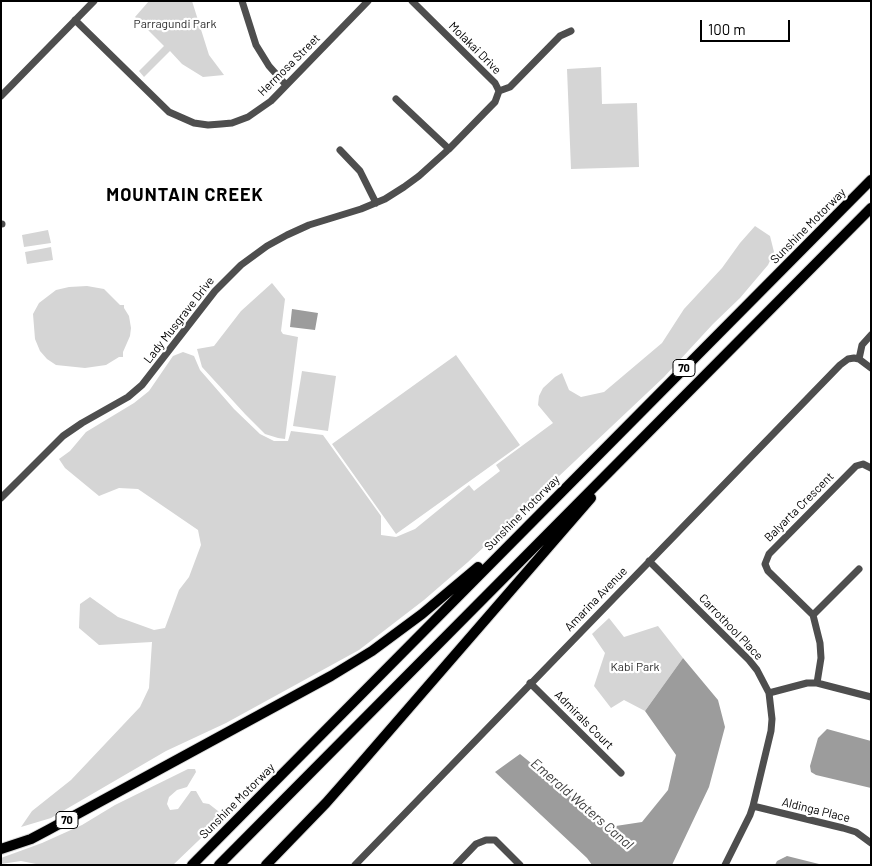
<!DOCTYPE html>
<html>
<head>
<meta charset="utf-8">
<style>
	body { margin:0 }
	#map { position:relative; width:872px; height:866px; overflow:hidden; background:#fff; font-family:Barlow,sans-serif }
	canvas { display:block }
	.frame { position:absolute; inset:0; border:2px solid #000; pointer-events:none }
	.scale { position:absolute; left:700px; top:20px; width:90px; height:22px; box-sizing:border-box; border:2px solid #000; border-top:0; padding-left:6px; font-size:15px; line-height:18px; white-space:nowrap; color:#000; -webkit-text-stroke:4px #fff; paint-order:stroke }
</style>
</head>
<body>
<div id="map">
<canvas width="872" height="866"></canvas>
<div class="frame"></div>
<div class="scale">100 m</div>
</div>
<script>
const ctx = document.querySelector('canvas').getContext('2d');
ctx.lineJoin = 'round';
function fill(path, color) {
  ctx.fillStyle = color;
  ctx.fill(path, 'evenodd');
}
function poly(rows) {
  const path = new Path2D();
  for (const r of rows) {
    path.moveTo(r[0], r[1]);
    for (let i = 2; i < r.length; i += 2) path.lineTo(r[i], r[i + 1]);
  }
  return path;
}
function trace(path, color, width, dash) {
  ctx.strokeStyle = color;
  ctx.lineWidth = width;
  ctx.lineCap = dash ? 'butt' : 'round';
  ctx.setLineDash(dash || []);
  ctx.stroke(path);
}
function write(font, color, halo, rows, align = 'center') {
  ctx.font = font + ' Barlow,sans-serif';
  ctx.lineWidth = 4.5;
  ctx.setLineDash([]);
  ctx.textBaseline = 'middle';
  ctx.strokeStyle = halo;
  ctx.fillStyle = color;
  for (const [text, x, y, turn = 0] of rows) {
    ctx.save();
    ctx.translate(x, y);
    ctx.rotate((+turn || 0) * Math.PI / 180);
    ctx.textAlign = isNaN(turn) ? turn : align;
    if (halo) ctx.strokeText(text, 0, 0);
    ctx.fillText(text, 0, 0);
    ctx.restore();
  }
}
const green = poly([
	[149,1,192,1,209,55,224,75,203,77,182,64,170,51,144,77,139,71,164,46,135,17],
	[601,67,602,104,637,103,639,167,571,169,567,69],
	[755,226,770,236,774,252,768,265,740,298,713,324,664,377,468,562,424,600,359,650,226,723,166,751,51,818,21,827,32,811,71,780,140,707,149,688,152,642,99,645,79,628,80,604,90,597,118,617,154,630,165,628,179,590,189,577,201,545,198,530,138,489,119,488,99,496,65,468,59,459,70,451,86,432,134,403,149,391,173,356,183,352,194,356,200,370,234,409,260,434,274,441,288,441,291,431,323,435,381,516,381,535,396,537,415,529,469,485,474,491,500,471,496,465,553,423,538,405,539,396,543,388,555,377,562,373,569,390,581,397,604,392,662,343,684,309,722,268,740,243],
	[48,230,51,243,24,247,22,235],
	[51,247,53,260,27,264,25,252],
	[272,283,285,299,281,331,283,334,298,337,285,439,278,438,265,434,245,414,202,367,197,349,214,346,241,311],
	[87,286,104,289,120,305,124,305,124,308,129,316,131,328,130,336,123,352,123,357,119,357,106,365,85,368,56,365,47,359,40,351,35,339,33,314,39,303,56,290,69,287],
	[456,355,520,445,396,534,332,444],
	[302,371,336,376,328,431,293,426],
	[609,618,624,637,658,626,683,658,645,711,624,700,611,708,594,686,605,653,592,634],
	[188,769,195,769,196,772,187,787,177,790,169,797,167,804,170,810,178,809,191,791,196,791,203,803,209,804,218,811,222,818,173,865,41,865,21,861,1,864,1,858,42,843,82,825,115,805]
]);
const water = poly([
	[292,309,318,313,315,330,290,327],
	[683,658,718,700,725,727,709,787,672,865,592,865,587,858,495,772,520,754,609,827,642,822,668,790,676,755,645,711],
	[827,729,871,741,871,788,816,775,811,772,810,766,818,738],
	[787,856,823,865,775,865,777,861]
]);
const minor = poly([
	[242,1,256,45,269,66,286,85],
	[412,1,495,83,499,91],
	[75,20,169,112,194,123,208,125,221,124,232,123,248,117,271,101,368,1],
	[499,91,510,87,560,36,571,31],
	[1,96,94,1],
	[396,99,449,149],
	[340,150,360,171,376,203],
	[1,224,2,224],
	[859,359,862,345,871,335],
	[859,359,871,368],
	[1,498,63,436,82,423,128,397,142,385,215,291,241,265,267,246,287,235,309,225,361,209,385,199,404,187,419,176,449,149,495,102,499,91],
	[649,561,749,660,757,670,769,693,772,719,771,731,753,806,750,815,725,865],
	[813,615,859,569],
	[530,683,621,773],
	[817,683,821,658,820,643,813,615,768,571,765,564,769,554,856,466,863,464,871,468],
	[769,693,807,683,817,683,871,697],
	[753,806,843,828,856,832,871,843],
	[355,865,840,365,848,359,854,358,859,359],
	[456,865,476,844,486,840,495,840,520,865]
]);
const highway = poly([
	[1,849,31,839,48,830,331,676,372,651,422,614,478,567],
	[192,865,871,180],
	[219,865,871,208],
	[266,865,326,803,356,769,591,498]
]);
const shields = [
	[684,368,22],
	[67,820,22]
];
const shieldNames = [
	["70",684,368],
	["70",67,820]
];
const parkNames = [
	["Parragundi Park",175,24],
	["Kabi Park",635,667]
];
const streetNames = [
	["Molakai Drive",475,48,45],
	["Hermosa Street",289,65,-45],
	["Sunshine Motorway",808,226,-45],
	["Lady Musgrave Drive",179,320,-52],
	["Balyarta Crescent",799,507,-45],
	["Sunshine Motorway",522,513,-45],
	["Amarina Avenue",596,599,-46],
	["Carrothool Place",731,627,46],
	["Admirals Court",584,720,45],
	["Sunshine Motorway",237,801,-45],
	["Aldinga Place",816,810,14]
];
const waterNames = [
	["Emerald Waters Canal",582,804,41]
];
const districtNames = [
	["MOUNTAIN CREEK",185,195]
];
fill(green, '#d5d5d5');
fill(water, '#9c9c9c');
trace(highway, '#dbdbdb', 12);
trace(minor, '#4e4e4e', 7);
trace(highway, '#000', 10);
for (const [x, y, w] of shields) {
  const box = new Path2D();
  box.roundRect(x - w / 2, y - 8.5, w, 17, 4);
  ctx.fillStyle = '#fff';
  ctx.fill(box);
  trace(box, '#000', 1);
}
write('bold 11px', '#000', null, shieldNames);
write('12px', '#2c2c2c', '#fff', parkNames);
write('12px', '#000', '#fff', streetNames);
write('italic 14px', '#3d3d3d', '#fff', waterNames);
ctx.letterSpacing = '1px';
write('bold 18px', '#000', '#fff', districtNames);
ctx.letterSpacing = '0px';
</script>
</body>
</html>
